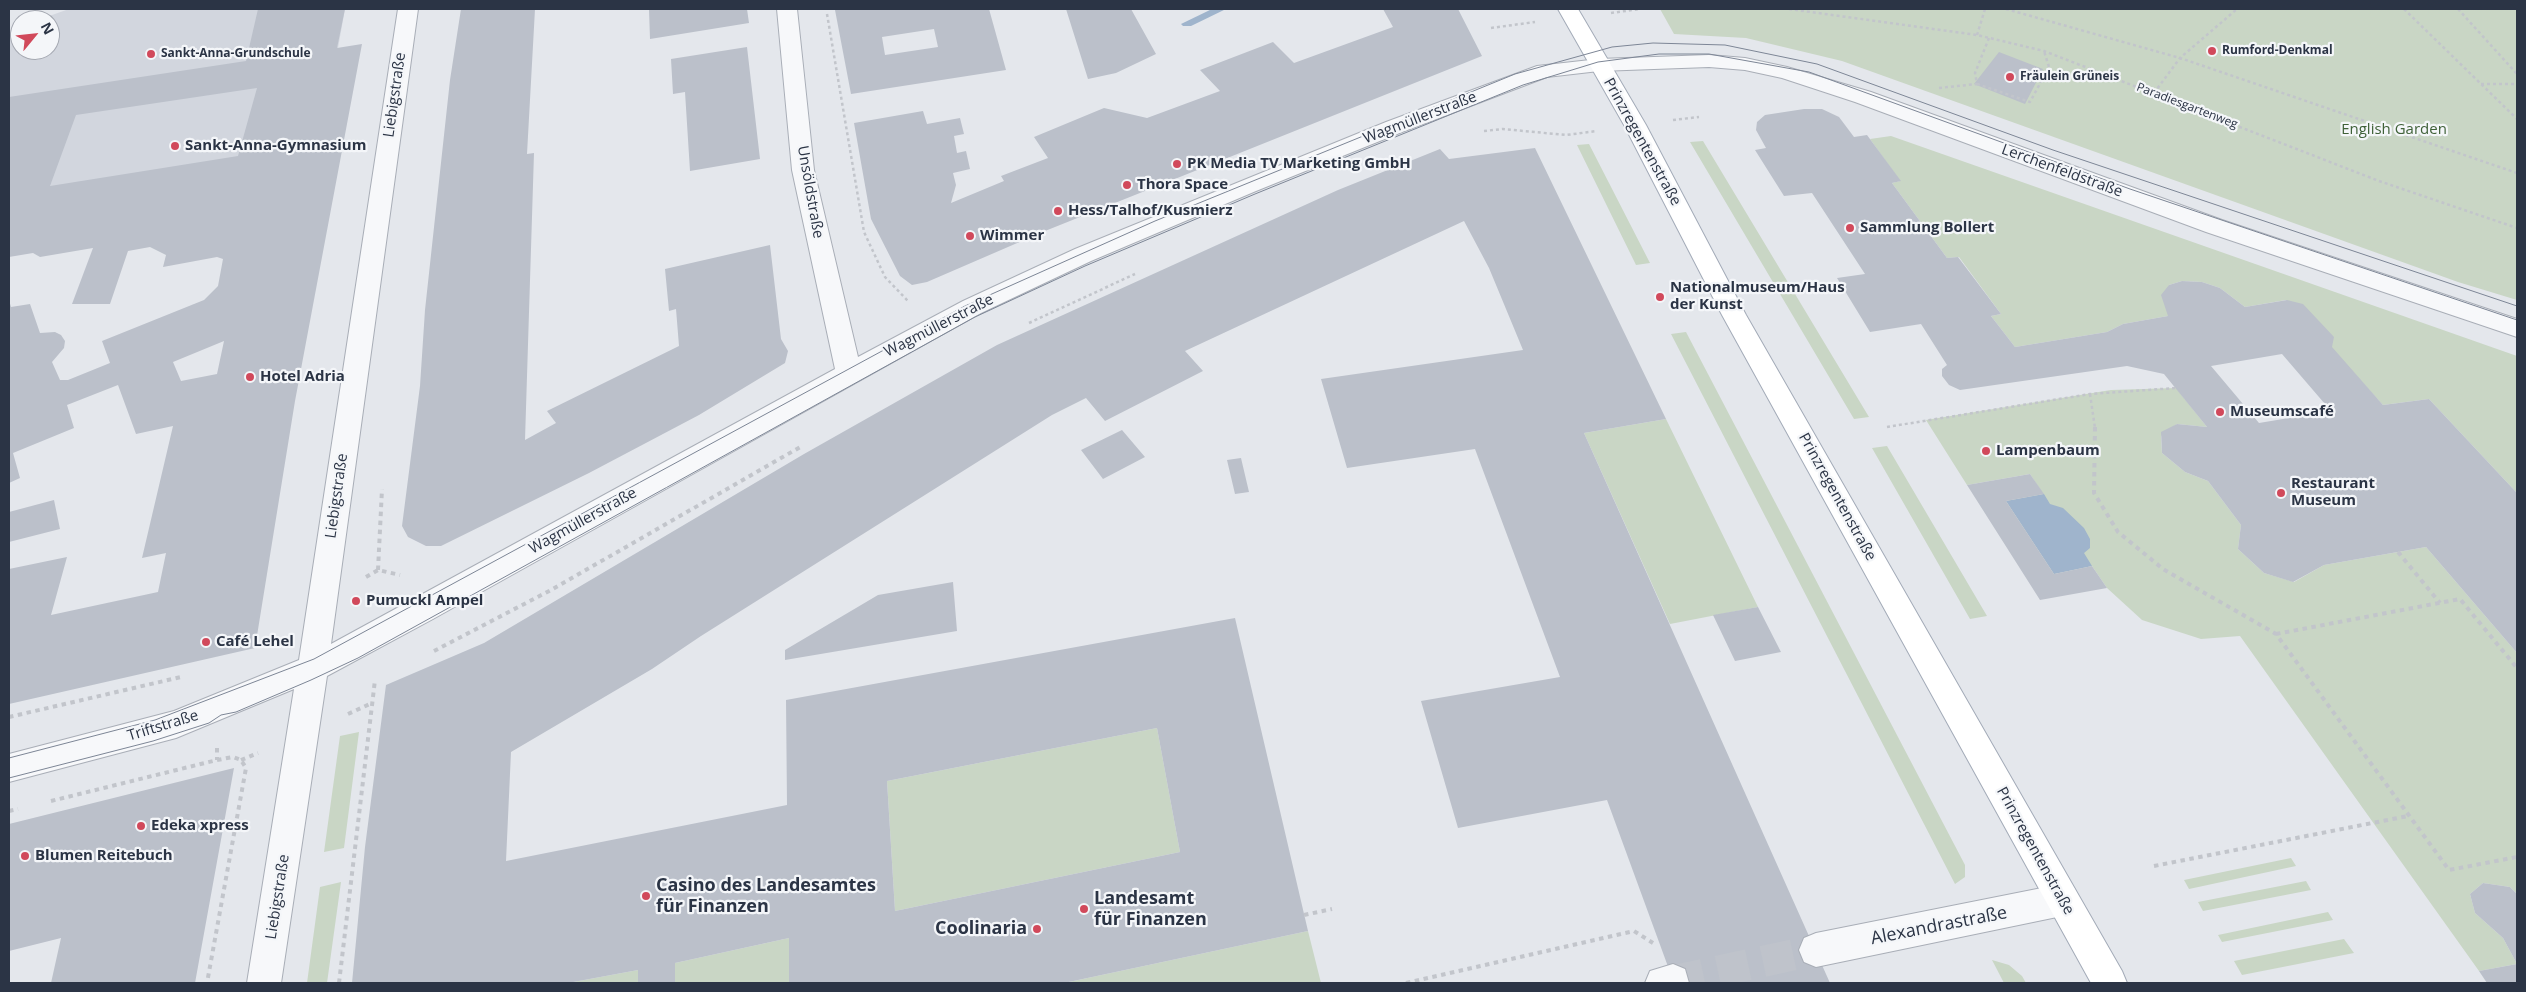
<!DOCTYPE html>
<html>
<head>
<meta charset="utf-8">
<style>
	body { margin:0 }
	#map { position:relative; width:2526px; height:992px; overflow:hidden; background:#e4e7ec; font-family:"Open Sans",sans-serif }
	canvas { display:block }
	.frame { position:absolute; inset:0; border:10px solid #2b3445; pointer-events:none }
	.north { position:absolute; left:10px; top:10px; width:50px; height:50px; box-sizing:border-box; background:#f4f6f9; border:1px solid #a4a8b1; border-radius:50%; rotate:62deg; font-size:14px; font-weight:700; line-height:20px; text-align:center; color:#2b3445 }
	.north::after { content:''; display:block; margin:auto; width:18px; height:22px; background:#d1495b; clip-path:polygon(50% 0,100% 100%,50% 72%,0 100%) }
</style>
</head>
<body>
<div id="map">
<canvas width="2526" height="992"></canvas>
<div class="frame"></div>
<div class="north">N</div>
</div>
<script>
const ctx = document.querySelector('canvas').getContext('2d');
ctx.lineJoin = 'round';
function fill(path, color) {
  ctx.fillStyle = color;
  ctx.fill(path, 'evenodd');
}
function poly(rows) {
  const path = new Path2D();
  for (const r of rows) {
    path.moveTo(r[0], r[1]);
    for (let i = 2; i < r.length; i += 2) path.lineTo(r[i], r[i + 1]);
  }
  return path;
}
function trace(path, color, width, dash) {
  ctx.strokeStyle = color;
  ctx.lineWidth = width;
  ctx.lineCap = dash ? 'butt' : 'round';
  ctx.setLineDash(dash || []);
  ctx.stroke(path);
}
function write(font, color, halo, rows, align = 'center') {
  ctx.font = font + ' "Open Sans",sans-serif';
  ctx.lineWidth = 4.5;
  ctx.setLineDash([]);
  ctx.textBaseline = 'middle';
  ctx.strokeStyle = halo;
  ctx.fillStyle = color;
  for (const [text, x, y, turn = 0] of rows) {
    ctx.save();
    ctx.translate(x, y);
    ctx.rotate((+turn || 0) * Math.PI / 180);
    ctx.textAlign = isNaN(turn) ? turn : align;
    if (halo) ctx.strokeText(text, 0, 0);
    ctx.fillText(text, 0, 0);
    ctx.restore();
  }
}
const built = poly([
	[69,9,345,9,338,48,332,196,9,237,9,31,20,26,20,50,50,50,50,20,38,20]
]);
const green = poly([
	[1660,9,2517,9,2517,300,2458,282,1842,61,1746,38,1674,34],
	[1891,136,2517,356,2517,493,2429,399,2383,405,2286,300,2245,307,2220,288,2202,282,2182,281,2169,285,2168,316,2123,324,2107,332,2015,347,1991,316,2001,314,1959,257,1947,258,1892,183,1900,181,1870,139],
	[1703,141,1869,417,1854,419,1690,142],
	[1589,144,1650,263,1636,265,1577,145],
	[1686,332,1965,865,1965,877,1955,884,1671,334],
	[2176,388,2207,427,2177,424,2161,436,2162,453,2185,472,2208,481,2241,525,2238,549,2264,573,2294,582,2324,565,2426,547,2517,653,2517,894,2510,887,2483,883,2470,894,2475,913,2503,938,2517,964,2479,971,2240,636,2201,639,2142,620,2107,588,2092,566,2054,574,2006,501,2043,494,2030,474,1967,485,1926,420,2111,390],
	[1666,419,1758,607,1670,624,1584,433],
	[1887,446,1987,616,1970,619,1872,448],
	[1157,728,1180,852,895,911,887,781],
	[359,732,344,848,324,852,340,736],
	[2291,858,2296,866,2189,889,2184,880],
	[2306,881,2311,890,2203,911,2198,902],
	[341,882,327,983,307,983,320,887],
	[2328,912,2333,920,2222,942,2218,935],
	[1308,931,1321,983,1064,983],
	[789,938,789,983,675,983,675,963],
	[2344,939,2354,953,2242,975,2234,961],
	[1992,960,2009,965,2022,976,2026,983,2004,983],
	[638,970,638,983,568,983]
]);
const water = poly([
	[2044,494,2050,504,2063,508,2084,528,2090,539,2090,548,2084,553,2092,566,2054,574,2006,501]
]);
const stream = poly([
	[1212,9,1226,9,1191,26,1183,26,1181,24,1212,9]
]);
const building = poly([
	[258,9,345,9,337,48,362,44,295,401,255,648,9,704,9,569,67,557,51,615,158,592,166,553,142,558,173,426,136,434,118,385,67,405,74,428,13,453,20,478,9,483,9,300,11,307,30,304,40,333,55,332,61,335,65,341,64,348,52,362,60,380,68,380,110,363,102,341,204,300,218,286,223,259,217,257,163,267,166,255,150,247,128,251,110,304,72,304,93,248,40,257,33,253,9,257,9,97,246,61],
	[257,88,238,156,50,186,76,115],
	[224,341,217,374,181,381,173,362],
	[461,9,535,9,527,154,534,153,525,440,556,423,547,411,679,346,676,309,669,311,665,269,770,245,781,339,788,351,785,363,699,415,589,473,441,546,426,546,408,537,402,526,420,386,425,310,450,80],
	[649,9,747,9,749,23,650,39],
	[846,9,989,9,1006,70,851,94,835,10],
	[934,29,938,47,885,55,882,37],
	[1066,9,1131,9,1156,54,1116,73,1088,79],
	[1383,9,1458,9,1482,56,1045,231,927,282,912,285,900,276,871,219,854,123,923,111,927,124,960,118,964,134,954,136,957,153,966,151,970,169,953,173,956,185,951,203,1004,181,1001,176,1048,158,1034,137,1104,108,1147,118,1220,91,1200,70,1273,42,1294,63,1393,27],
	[747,47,760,159,690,171,685,92,673,94,671,59],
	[1999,52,2043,69,2025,104,1974,84],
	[1804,109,1822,109,1839,117,1854,137,1867,135,1901,181,1892,183,1947,258,1958,257,2001,314,1991,316,2015,347,2107,332,2123,324,2168,316,2161,295,2169,285,2182,281,2202,282,2220,288,2245,307,2287,300,2303,304,2334,337,2332,347,2383,405,2429,399,2517,493,2517,653,2426,547,2324,565,2293,582,2264,573,2238,549,2241,525,2208,481,2185,472,2162,453,2161,432,2177,424,2207,427,2164,374,2127,366,1960,390,1949,385,1942,376,1942,369,1947,365,1921,324,1870,332,1837,278,1865,274,1812,193,1784,196,1755,150,1766,148,1756,130,1757,122,1765,115],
	[2282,354,2331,411,2259,423,2211,366],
	[1535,148,1666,419,1584,433,1830,983,1674,983,1607,800,1458,828,1421,701,1560,677,1475,449,1347,468,1321,379,1523,350,1489,268,1464,221,1185,351,1203,371,1105,421,1086,398,1052,415,701,636,652,669,511,752,506,861,787,805,786,700,1235,618,1308,931,1064,983,789,983,789,938,675,963,675,983,638,983,638,970,568,983,352,983,365,847,386,685,484,643,804,454,997,345,1338,190,1440,149,1449,159],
	[1157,728,1180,852,895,911,887,781],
	[1122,430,1145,457,1103,479,1081,450],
	[1241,458,1249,492,1235,494,1227,460],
	[2030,474,2044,494,2006,501,2054,574,2092,566,2107,588,2040,600,1967,485],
	[54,500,60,529,9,542,9,512],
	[953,582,957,631,785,660,785,650,878,595],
	[1758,607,1781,652,1735,661,1713,615],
	[234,768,195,983,51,983,61,938,9,951,9,824],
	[2483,883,2510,887,2517,894,2517,983,2487,983,2479,971,2517,964,2503,938,2475,913,2470,894]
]);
const minorTunnel = poly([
	[1673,981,1816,950]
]);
const pathFar1 = poly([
	[1789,9,1977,35,2044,51,2379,181,2517,228],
	[2006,9,2180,58,2517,173],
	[2404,9,2517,119],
	[2458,9,2517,74],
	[1611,13,1640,9],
	[827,14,864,232,885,277,908,301],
	[1491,28,1535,22],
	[1977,35,1985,9],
	[1977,84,2030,102,2049,67,2044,51],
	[2481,84,2517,84],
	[1939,88,1977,84,1975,73,1989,38],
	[2154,93,2180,58,2237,9],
	[1673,120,1699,117],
	[1484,131,1503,129,1566,135,1597,131],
	[1029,323,1135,274],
	[2090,394,2095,428],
	[1887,427,2090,394,2176,388]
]);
const path = poly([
	[2095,427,2094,493,2118,532,2163,569,2276,634,2449,870,2517,857],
	[2398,552,2440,603],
	[378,570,382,489],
	[366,577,378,570,400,575],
	[2276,634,2460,599,2517,668],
	[434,651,551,590,802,446],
	[348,714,372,703],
	[9,717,181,677],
	[217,748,217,760],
	[241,760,258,753],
	[51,801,217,760,233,757,241,760,246,768,207,983],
	[9,811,18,809],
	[2154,866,2408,816],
	[1304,915,1332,909],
	[339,983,375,680],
	[1406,983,1634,931,1653,943]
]);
const minor = poly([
	[398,9,418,9,331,644,835,369,792,170,777,9,797,9,814,170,858,357,963,301,1075,249,1386,122,1537,66,1599,59,1709,55,1745,58,1787,67,1871,92,2222,220,2517,319,2517,337,2206,232,1855,102,1782,78,1745,70,1709,67,1599,71,1547,77,1402,132,1256,191,1091,261,981,313,433,619,327,676,281,983,247,983,294,689,176,738,9,782,9,754,174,711,299,660,398,9],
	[2062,884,2074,888,2079,900,2074,912,2062,916,1816,967,1804,962,1799,950,1804,938,1816,933,2062,884],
	[1673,964,1685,969,1689,983,1645,983,1650,971,1673,964]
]);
const major = poly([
	[1558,9,1578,9,1646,125,1746,315,2122,971,2127,983,2091,983,1722,315,1624,125,1558,9]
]);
const tram = poly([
	[9,758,155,720,314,659,965,306,1155,221,1515,74,1612,47,1653,43,1725,45,1817,64,2053,150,2517,306],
	[9,778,153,741,209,723,221,715,236,712,311,680,358,658,975,317,1085,266,1255,194,1523,85,1598,62,1659,54,1709,54,1809,72,2130,189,2517,320]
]);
const markers = [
	[2212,51,5,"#d1495b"],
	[151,54,5,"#d1495b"],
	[2010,77,5,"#d1495b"],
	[175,146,5,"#d1495b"],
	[1177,164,5,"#d1495b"],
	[1127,185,5,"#d1495b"],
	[1058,211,5,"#d1495b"],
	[1850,228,5,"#d1495b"],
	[970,236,5,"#d1495b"],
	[1660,297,5,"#d1495b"],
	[250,377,5,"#d1495b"],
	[2220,412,5,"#d1495b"],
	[1986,451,5,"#d1495b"],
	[2281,493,5,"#d1495b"],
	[356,601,5,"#d1495b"],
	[206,642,5,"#d1495b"],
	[141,826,5,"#d1495b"],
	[25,856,5,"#d1495b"],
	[646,896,5,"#d1495b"],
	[1084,909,5,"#d1495b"],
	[1037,929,5,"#d1495b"]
];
const farPoinames = [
	["Rumford-Denkmal",2222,51],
	["Sankt-Anna-Grundschule",161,54],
	["Fräulein Grüneis",2020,77]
];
const farStreetnames = [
	["Paradiesgartenweg",2187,106,21]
];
const streetNames = [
	["Liebigstraße",395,95,-82],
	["Wagmüllerstraße",1420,118,-21],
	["Prinzregentenstraße",1642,142,61],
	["Lerchenfeldstraße",2062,171,20],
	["Unsöldstraße",810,192,80],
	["Wagmüllerstraße",939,326,-27],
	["Liebigstraße",337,496,-82],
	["Prinzregentenstraße",1837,497,61],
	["Wagmüllerstraße",583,521,-29],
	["Triftstraße",163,726,-17],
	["Prinzregentenstraße",2035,851,61],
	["Liebigstraße",278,897,-81]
];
const parkNames = [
	["English Garden",2394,130]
];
const poiNames = [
	["Sankt-Anna-Gymnasium",185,146],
	["PK Media TV Marketing GmbH",1187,164],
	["Thora Space",1137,185],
	["Hess/Talhof/Kusmierz",1068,211],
	["Sammlung Bollert",1860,228],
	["Wimmer",980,236],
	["Nationalmuseum/Haus",1670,288],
	["der Kunst",1670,305],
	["Hotel Adria",260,377],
	["Museumscafé",2230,412],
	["Lampenbaum",1996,451],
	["Restaurant",2291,484],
	["Museum",2291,501],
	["Pumuckl Ampel",366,601],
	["Café Lehel",216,642],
	["Edeka xpress",151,826],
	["Blumen Reitebuch",35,856]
];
const nearPoinames = [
	["Casino des Landesamtes",656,886],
	["für Finanzen",656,907],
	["Landesamt",1094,899],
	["für Finanzen",1094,920],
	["Coolinaria",1027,929,"right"]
];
const nearStreetnames = [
	["Alexandrastraße",1939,926,-11]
];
fill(built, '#d2d6de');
fill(green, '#c9d6c5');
fill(water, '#9fb4cc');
fill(stream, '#9fb4cc');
fill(building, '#bbc0ca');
trace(minorTunnel, '#bfc3cb', 31, [31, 15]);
trace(minor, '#a9aeb7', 2);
trace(major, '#a3abb8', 2);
trace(pathFar1, '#c2c5cb', 2.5, [3, 3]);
trace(path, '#c2c5cb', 4, [4.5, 4.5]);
fill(minor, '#f7f8fa');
fill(major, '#fff');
trace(tram, '#7d8696', 1);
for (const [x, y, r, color] of markers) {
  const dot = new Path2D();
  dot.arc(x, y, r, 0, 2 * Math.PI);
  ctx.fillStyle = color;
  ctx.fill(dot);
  trace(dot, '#f4f6f9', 2);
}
write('bold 12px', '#2b3445', '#f4f6f9', farPoinames, 'left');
write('12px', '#2b3445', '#f4f6f9', farStreetnames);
write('15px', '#2b3445', '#f4f6f9', streetNames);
write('15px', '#3f6138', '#f4f6f9', parkNames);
write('bold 15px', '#2b3445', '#f4f6f9', poiNames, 'left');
write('bold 18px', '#2b3445', '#f4f6f9', nearPoinames, 'left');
write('18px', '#2b3445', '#f4f6f9', nearStreetnames);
</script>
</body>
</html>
